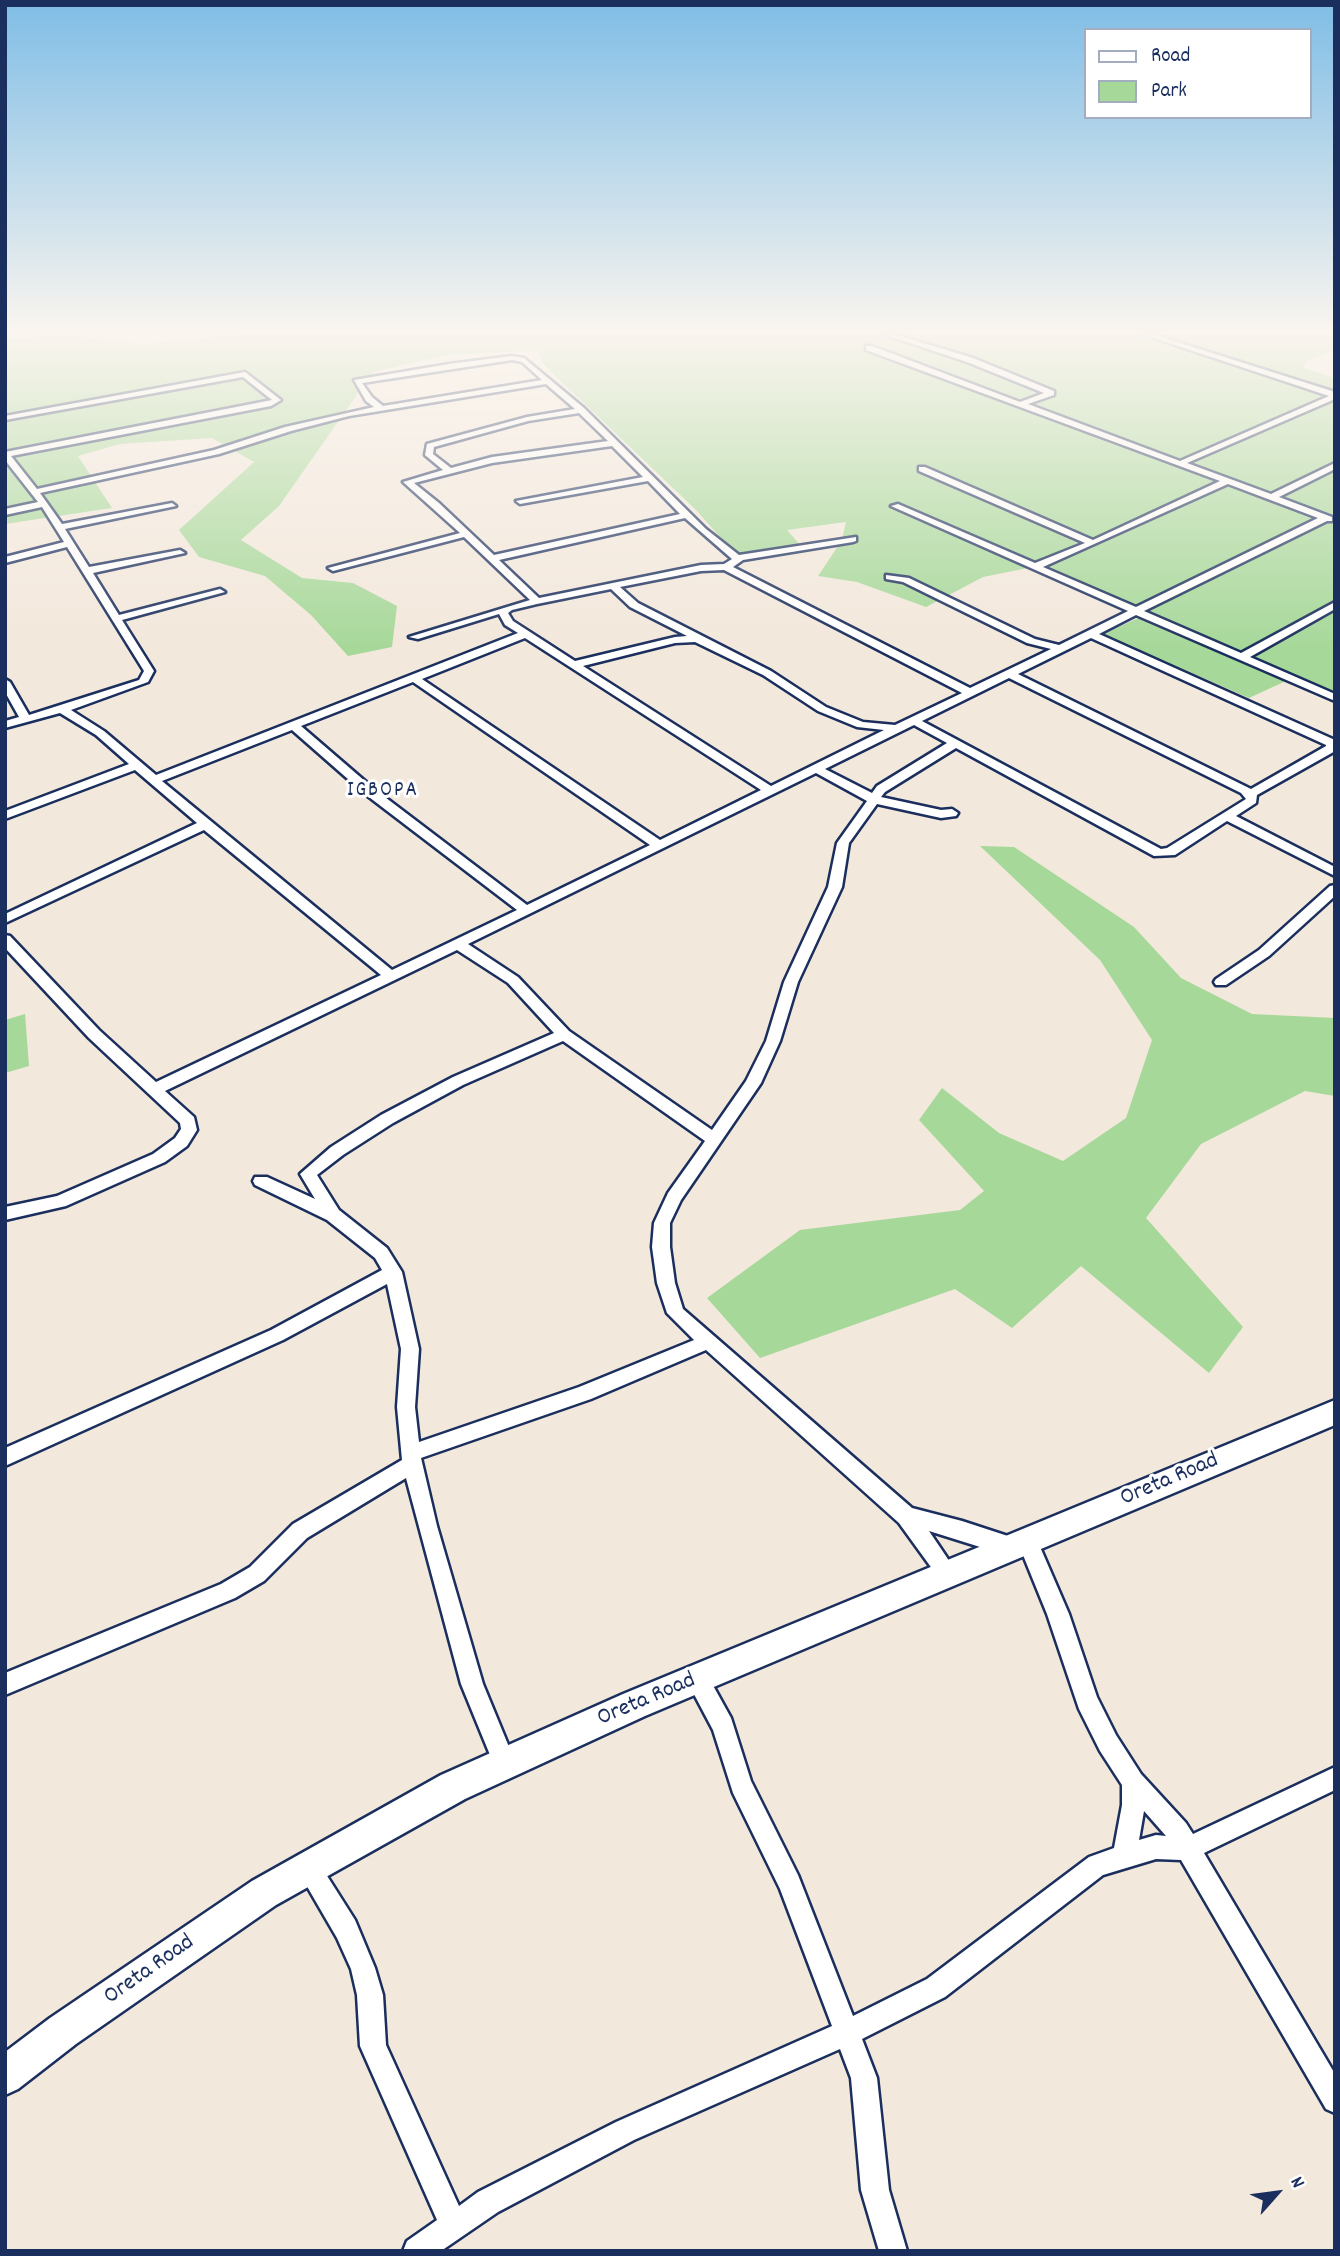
<!DOCTYPE html>
<html>
<head>
<meta charset="utf-8">
<style>
	body { margin:0 }
	#map { position:relative; width:1340px; height:2256px; overflow:hidden; background:#f3e8dc; font-family:Dekko,sans-serif }
	canvas { display:block }
	.frame { position:absolute; inset:0; border:7px solid #1b2f5e; pointer-events:none }
	.legend { position:absolute; left:1084px; top:28px; width:228px; height:91px; box-sizing:border-box; background:#fff; border:2px solid #a4acbf; margin:0; padding:9px 12px; list-style:none; font-size:21px; color:#1b2f5e }
	.legend li { display:flex; align-items:center; gap:14px; height:35px }
	.legend b { width:35px; border:2px solid #a4acbf }
	.north { position:absolute; left:1242px; top:2158px; width:70px; height:70px; -webkit-text-stroke:5px #fff; paint-order:stroke; rotate:62deg; font-size:19px; font-weight:700; line-height:28px; text-align:center; color:#1b2f5e }
	.north::after { content:''; display:block; margin:auto; width:24px; height:32px; background:#1b2f5e; clip-path:polygon(50% 0,100% 100%,50% 72%,0 100%) }
</style>
</head>
<body>
<div id="map">
<canvas width="1340" height="2256"></canvas>
<div class="frame"></div>
<ul class="legend">
<li><b style="height:9px;background:#fff"></b>Road</li>
<li><b style="height:19px;background:#a6d899"></b>Park</li>
</ul>
<div class="north">N</div>
</div>
<script>
const ctx = document.querySelector('canvas').getContext('2d');
ctx.lineJoin = 'round';
function fill(path, color) {
  ctx.fillStyle = color;
  ctx.fill(path, 'evenodd');
}
function poly(rows) {
  const path = new Path2D();
  for (const r of rows) {
    path.moveTo(r[0], r[1]);
    for (let i = 2; i < r.length; i += 2) path.lineTo(r[i], r[i + 1]);
  }
  return path;
}
function trace(path, color, width, dash) {
  ctx.strokeStyle = color;
  ctx.lineWidth = width;
  ctx.lineCap = dash ? 'butt' : 'round';
  ctx.setLineDash(dash || []);
  ctx.stroke(path);
}
function write(font, color, halo, rows, align = 'center') {
  ctx.font = font + ' Dekko,sans-serif';
  ctx.lineWidth = 6;
  ctx.setLineDash([]);
  ctx.textBaseline = 'middle';
  ctx.strokeStyle = halo;
  ctx.fillStyle = color;
  for (const [text, x, y, turn = 0] of rows) {
    ctx.save();
    ctx.translate(x, y);
    ctx.rotate((+turn || 0) * Math.PI / 180);
    ctx.textAlign = isNaN(turn) ? turn : align;
    if (halo) ctx.strokeText(text, 0, 0);
    ctx.fillText(text, 0, 0);
    ctx.restore();
  }
}
const green = poly([
	[245,334,1335,334,1335,351,1307,360,1303,368,1335,378,1335,700,1288,680,1249,698,1103,634,1145,615,1028,568,983,577,926,607,857,582,818,576,842,540,846,522,787,530,802,547,742,562,696,510,544,365,537,351,447,355,373,372,279,506,241,540,302,578,353,583,397,606,392,647,348,656,311,615,265,576,199,557,179,530,254,462,212,438,120,444,78,456,112,508,5,524,5,339,69,335,144,344],
	[980,846,1014,847,1134,927,1181,978,1252,1014,1335,1018,1335,1096,1305,1091,1201,1144,1146,1218,1243,1327,1209,1373,1081,1266,1012,1328,955,1289,760,1358,707,1298,800,1230,960,1210,984,1191,919,1120,942,1088,999,1133,1063,1161,1126,1118,1152,1040,1100,960],
	[25,1014,29,1066,5,1073,5,1020]
]);
const street = poly([
	[883,334,894,334,973,358,1054,391,1054,395,1028,404,1180,461,1329,396,1142,334,1152,334,1335,392,1335,399,1187,463,1271,494,1335,463,1335,469,1279,497,1332,517,1332,521,1327,521,1144,611,1241,653,1335,602,1335,609,1250,657,1335,694,1335,701,1136,615,1099,634,1335,740,1335,751,1330,754,1257,795,1256,803,1236,816,1335,867,1335,876,1227,821,1175,855,1154,856,956,748,885,792,881,797,941,810,952,809,958,813,956,816,941,818,877,804,849,843,842,887,798,982,780,1041,761,1083,681,1200,670,1223,670,1247,675,1283,683,1309,912,1508,962,1521,1017,1539,1020,1533,1027,1530,1034,1533,1069,1614,1097,1697,1116,1735,1141,1774,1186,1823,1193,1834,1335,1767,1335,1790,1204,1853,1335,2074,1335,2113,1326,2109,1181,1860,1156,1859,1103,1875,945,1997,862,2039,877,2078,889,2190,907,2251,879,2251,861,2190,851,2078,840,2049,634,2140,498,2212,441,2251,403,2251,407,2241,437,2220,360,2046,357,1995,351,1969,337,1938,301,1876,297,1868,301,1860,309,1856,317,1860,355,1920,375,1968,383,1995,386,2045,459,2206,478,2192,616,2122,832,2026,780,1889,733,1793,713,1730,686,1679,689,1671,697,1668,705,1671,731,1718,751,1781,798,1875,853,2016,927,1979,1089,1857,1114,1848,1122,1805,1122,1785,1100,1751,1079,1709,1047,1614,1021,1550,1019,1554,1012,1557,929,1531,958,1574,955,1581,948,1584,941,1581,899,1523,706,1350,591,1399,421,1458,437,1526,483,1684,516,1764,513,1772,505,1775,497,1772,461,1684,406,1478,307,1538,264,1581,235,1598,5,1695,5,1673,221,1584,250,1567,293,1524,402,1460,397,1407,401,1349,387,1284,283,1340,5,1466,5,1448,271,1330,382,1270,375,1258,327,1220,255,1185,253,1181,255,1177,267,1177,315,1199,300,1174,331,1147,381,1115,453,1077,554,1033,508,983,457,950,165,1091,194,1117,197,1130,187,1146,165,1162,66,1206,5,1220,5,1207,57,1196,153,1154,175,1138,181,1129,180,1123,89,1038,5,948,5,935,10,936,99,1030,156,1082,381,975,204,830,5,923,5,914,197,823,135,770,5,819,5,811,129,764,96,735,60,713,5,728,5,721,19,717,5,692,5,679,10,682,29,715,139,680,144,671,67,547,5,563,5,557,64,542,42,507,5,515,5,509,38,502,5,460,5,452,272,400,243,377,5,420,5,416,245,372,281,400,271,406,11,456,37,489,214,450,285,427,374,407,366,401,354,380,449,364,512,356,524,358,584,408,706,529,739,555,856,537,856,541,853,542,743,560,733,567,970,688,1051,649,1027,643,903,582,886,579,886,575,909,578,1035,639,1059,645,1128,611,891,506,898,504,1035,563,1085,543,919,471,919,467,925,467,1093,540,1220,481,866,350,866,346,872,346,1020,402,1044,393,967,362,883,334],
	[512,360,522,362,542,380,383,406,372,397,362,383,512,360],
	[546,384,575,409,527,417,427,444,425,455,443,470,403,482,460,533,328,568,333,571,464,537,530,600,409,637,418,639,499,614,505,625,518,633,156,775,104,731,71,710,148,682,154,671,122,620,225,592,220,589,119,615,93,573,185,553,180,550,89,567,65,529,176,506,172,503,62,524,40,493,219,454,291,431,349,416,546,384],
	[579,413,608,441,492,457,451,468,433,454,434,447,528,421,579,413],
	[612,446,643,477,516,501,520,504,648,481,680,514,494,555,439,503,414,483,492,463,612,446],
	[1228,484,1318,518,1136,607,1043,567,1228,484],
	[685,518,732,559,724,564,701,565,539,598,499,560,685,518],
	[724,570,962,693,895,725,863,722,826,707,771,671,638,603,620,587,701,571,724,570],
	[611,589,630,607,687,636,675,637,575,661,513,621,508,613,512,610,537,604,611,589],
	[525,638,761,790,660,840,422,679,525,638],
	[1091,638,1326,745,1326,746,1251,789,1018,674,1091,638],
	[695,642,763,675,818,711,857,727,884,730,771,786,583,666,675,643,695,642],
	[1009,678,1241,793,1246,799,1167,848,1161,849,922,721,1009,678],
	[413,682,650,845,527,905,373,788,301,726,413,682],
	[914,725,947,743,877,786,872,793,825,769,914,725],
	[292,730,365,794,517,910,392,970,162,781,292,730],
	[816,773,867,801,837,843,828,887,784,982,766,1041,746,1081,712,1130,569,1031,518,977,468,944,816,773],
	[563,1041,705,1141,668,1193,654,1223,652,1247,657,1283,667,1313,694,1340,579,1387,419,1442,415,1407,419,1349,402,1272,387,1248,339,1210,317,1175,343,1155,393,1123,463,1085,563,1041],
	[1144,1811,1166,1836,1156,1835,1139,1840,1144,1811],
	[1335,885,1335,896,1269,956,1226,985,1216,985,1214,982,1216,979,1259,950,1330,886,1335,885]
]);
const secondary = poly([
	[1335,1400,1335,1425,645,1716,465,1799,276,1905,76,2044,18,2089,5,2095,5,2052,50,2018,252,1881,441,1775,623,1694,1335,1400]
]);
const farQuarternames = [
	["IGBOPA",383,792]
];
const nearStreetnames = [
	["Oreta Road",1170,1481,-23],
	["Oreta Road",647,1701,-23],
	["Oreta Road",150,1971,-35]
];
fill(green, '#a6d899');
trace(street, '#1b2f5e', 5);
trace(secondary, '#1b2f5e', 5);
fill(street, '#fff');
fill(secondary, '#fff');
const sky = ctx.createLinearGradient(0, 0, 0, 650);
sky.addColorStop(0, '#7fbde6');
sky.addColorStop(0.51, '#faf5ef');
sky.addColorStop(1, '#faf5ef00');
ctx.fillStyle = sky;
ctx.fillRect(0, 0, 1340, 650);
ctx.letterSpacing = '2px';
write('21px', '#1b2f5e', '#fff', farQuarternames);
ctx.letterSpacing = '0px';
write('24px', '#1b2f5e', '#fff', nearStreetnames);
</script>
</body>
</html>
